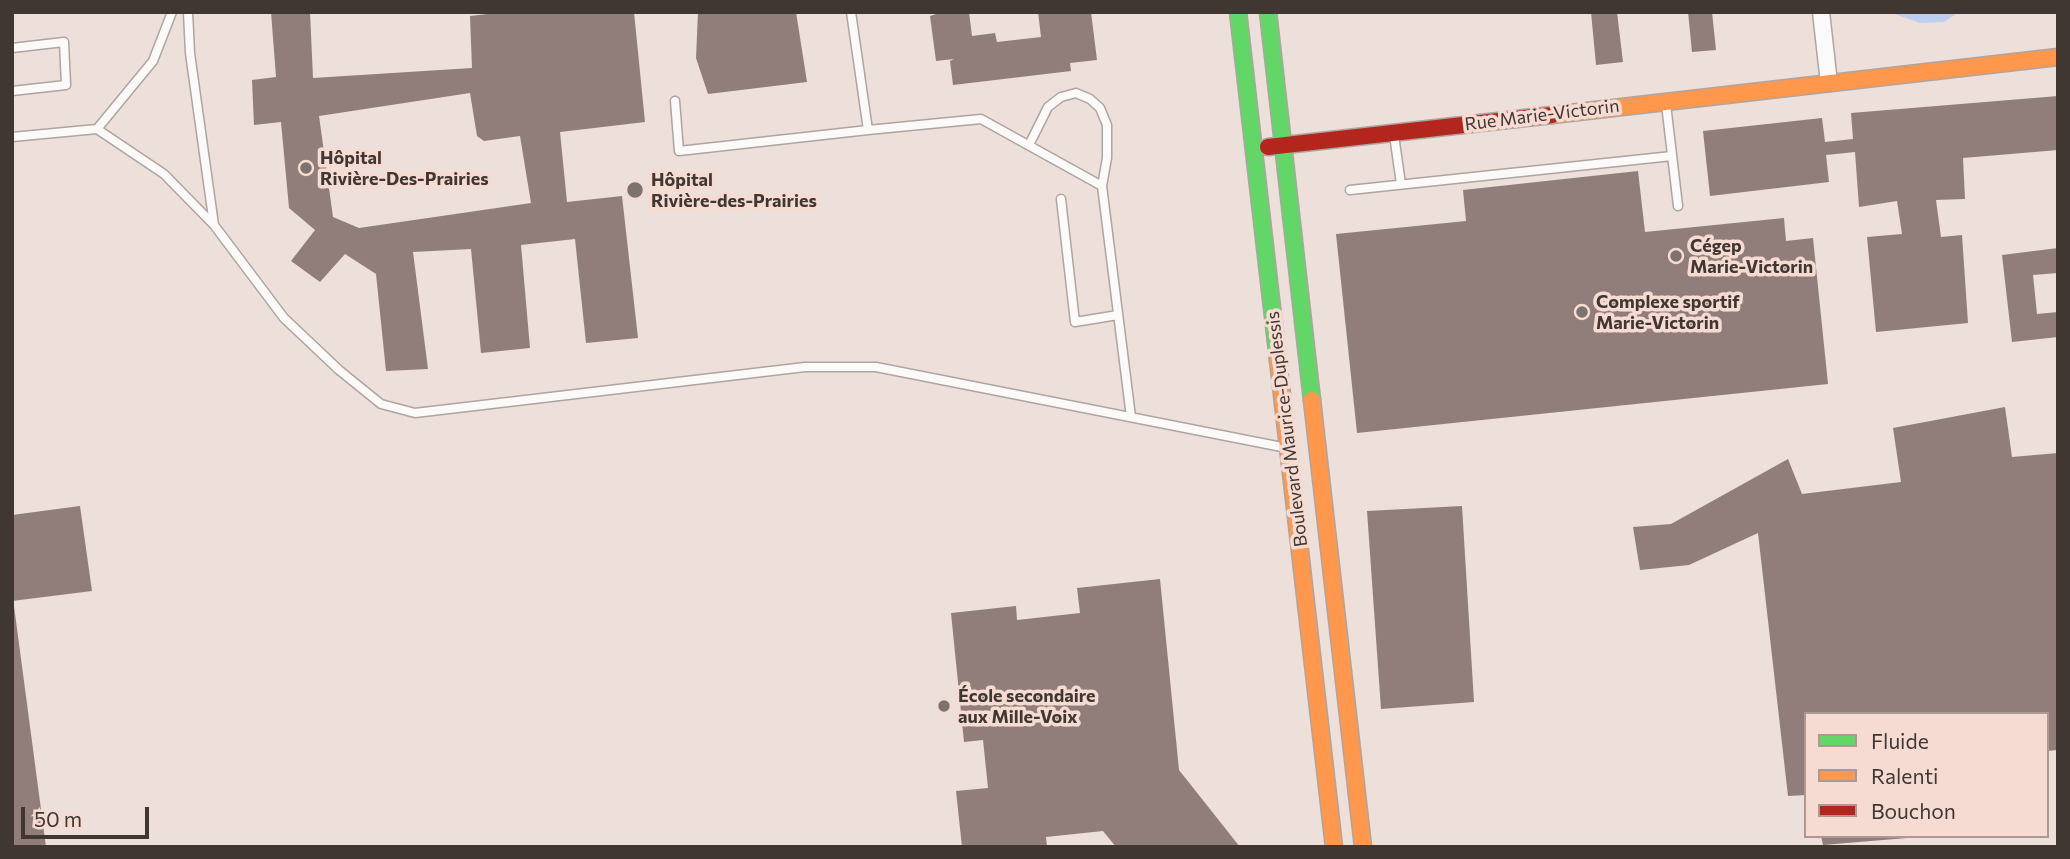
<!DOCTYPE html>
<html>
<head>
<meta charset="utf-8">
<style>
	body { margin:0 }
	#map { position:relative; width:2070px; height:859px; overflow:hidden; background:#eddfda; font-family:Commissioner,sans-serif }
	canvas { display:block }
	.frame { position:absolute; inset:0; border:14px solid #403733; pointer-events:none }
	.legend { position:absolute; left:1804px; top:712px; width:245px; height:126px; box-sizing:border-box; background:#f5dbd2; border:2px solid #ad9992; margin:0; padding:9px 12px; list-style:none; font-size:21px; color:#403733 }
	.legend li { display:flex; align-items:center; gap:14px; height:35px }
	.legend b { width:35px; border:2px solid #ad9992 }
	.scale { position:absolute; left:21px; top:807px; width:128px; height:32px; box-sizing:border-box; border:4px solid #403733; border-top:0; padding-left:9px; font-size:21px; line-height:24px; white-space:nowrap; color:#403733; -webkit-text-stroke:5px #f5dbd2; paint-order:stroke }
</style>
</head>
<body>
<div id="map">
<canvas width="2070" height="859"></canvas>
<div class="frame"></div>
<ul class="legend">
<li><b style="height:9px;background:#63d668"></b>Fluide</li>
<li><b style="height:9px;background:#ff974d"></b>Ralenti</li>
<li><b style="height:9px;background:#b3261e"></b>Bouchon</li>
</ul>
<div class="scale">50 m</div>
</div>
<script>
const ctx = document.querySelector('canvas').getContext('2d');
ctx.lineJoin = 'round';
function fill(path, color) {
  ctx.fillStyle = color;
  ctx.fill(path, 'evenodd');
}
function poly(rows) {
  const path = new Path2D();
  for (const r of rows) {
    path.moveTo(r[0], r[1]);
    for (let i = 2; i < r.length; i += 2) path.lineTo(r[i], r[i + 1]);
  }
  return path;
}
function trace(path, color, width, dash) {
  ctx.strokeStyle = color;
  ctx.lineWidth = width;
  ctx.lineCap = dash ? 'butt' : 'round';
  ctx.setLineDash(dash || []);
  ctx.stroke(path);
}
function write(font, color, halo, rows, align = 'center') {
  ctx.font = font + ' Commissioner,sans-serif';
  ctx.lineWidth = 7;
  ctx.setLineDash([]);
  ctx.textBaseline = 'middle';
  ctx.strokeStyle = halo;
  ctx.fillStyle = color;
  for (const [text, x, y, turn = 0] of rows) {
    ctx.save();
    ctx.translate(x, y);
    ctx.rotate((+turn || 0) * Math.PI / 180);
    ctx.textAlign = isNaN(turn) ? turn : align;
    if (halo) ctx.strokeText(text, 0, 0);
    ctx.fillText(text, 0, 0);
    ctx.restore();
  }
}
const water = poly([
	[1889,12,1959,12,1944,22,1920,23]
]);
const building = poly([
	[271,12,310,12,313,78,472,68,470,16,505,12,634,12,645,122,560,132,567,202,622,196,638,338,586,343,575,239,521,245,530,348,481,353,471,249,413,252,428,369,386,371,376,274,345,254,320,282,291,261,315,230,289,208,281,122,254,125,252,80,276,77],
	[470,93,477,136,484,141,520,136,531,203,359,228,333,217,319,116],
	[698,12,796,12,807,82,708,94,696,58],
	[942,12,969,12,972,36,995,33,997,42,1041,37,1038,12,1091,12,1097,60,1070,63,1071,71,953,85,950,61,954,59,936,61,930,16],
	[1591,12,1617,12,1623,62,1596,65],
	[1688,12,1712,12,1716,50,1692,52],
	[2058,96,2058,150,1963,158,1965,199,1936,200,1941,237,1962,235,1968,323,1876,332,1867,237,1902,234,1897,201,1859,207,1855,152,1826,155,1829,182,1710,196,1703,131,1822,118,1825,142,1853,139,1851,113],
	[1638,171,1645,232,1784,218,1786,241,1813,238,1828,384,1357,433,1336,234,1466,221,1463,190],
	[2058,248,2058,273,2033,275,2037,314,2058,312,2058,337,2012,342,2002,255],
	[2005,407,2012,457,2058,453,2058,750,2047,751,2047,714,1806,714,1806,795,1788,796,1758,533,1689,565,1640,570,1633,527,1671,524,1788,459,1802,494,1901,482,1893,428],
	[80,506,92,591,12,601,12,515],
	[1462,506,1474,702,1381,709,1367,511],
	[1160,579,1179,770,1240,847,1116,847,1103,831,1046,837,1047,847,962,847,956,791,988,788,983,740,964,742,951,613,1016,606,1017,620,1080,613,1077,588],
	[12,606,14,606,46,847,12,847],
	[1821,836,1907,836,1907,838,1823,845]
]);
const lane = poly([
	[188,12,190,53,214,225],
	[851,12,868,130,981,119,1102,186,1131,417],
	[12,48,64,42,66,85,12,91],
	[675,101,679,151,868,130],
	[1666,104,1678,206],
	[97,129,153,61,172,12],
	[1394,135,1401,184],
	[12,137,97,129,164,174,214,225,284,318,339,370,381,404,415,413,805,367,876,367,1287,448],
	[1029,145,1048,107,1061,97,1076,93,1090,99,1100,108,1107,125,1107,158,1102,186],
	[1350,190,1672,156],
	[1061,199,1075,322,1118,315]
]);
const street = poly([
	[1821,12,1829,83]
]);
const fast = poly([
	[1238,12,1278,360],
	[1268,12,1312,400]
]);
const slow = poly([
	[1552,115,2058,57],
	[1278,360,1334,847],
	[1312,400,1363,847]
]);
const jam = poly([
	[1268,147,1552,115]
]);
const markers = [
	[306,168,7,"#7d726d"],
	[635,190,9,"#7d726d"],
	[1676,256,7,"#7d726d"],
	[1582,312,7,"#7d726d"],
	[944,706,7,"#7d726d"]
];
const streetNames = [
	["Rue Marie-Victorin",1542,115,-7],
	["Boulevard Maurice-Duplessis",1287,429,-97]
];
const poiNames = [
	["Hôpital",320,158],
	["Rivière-Des-Prairies",320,179],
	["Hôpital",651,180],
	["Rivière-des-Prairies",651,201],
	["Cégep",1690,246],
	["Marie-Victorin",1690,267],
	["Complexe sportif",1596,302],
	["Marie-Victorin",1596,323],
	["École secondaire",958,696],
	["aux Mille-Voix",958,717]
];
fill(water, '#bdceee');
fill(building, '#917e7b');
trace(lane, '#aea4a0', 11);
trace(street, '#aea4a0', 19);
trace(fast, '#aea4a0', 19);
trace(slow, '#aea4a0', 19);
trace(jam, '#aea4a0', 19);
trace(lane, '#fcfaf9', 8);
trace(street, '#fcfaf9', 16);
trace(fast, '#63d668', 16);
trace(slow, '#ff974d', 16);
trace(jam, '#b3261e', 16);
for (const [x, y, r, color] of markers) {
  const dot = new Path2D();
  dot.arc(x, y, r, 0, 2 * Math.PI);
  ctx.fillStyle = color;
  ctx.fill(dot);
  trace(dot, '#f5dbd2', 2.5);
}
write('18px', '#403733', '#f5dbd2', streetNames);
write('bold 18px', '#403733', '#f5dbd2', poiNames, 'left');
</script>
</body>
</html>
